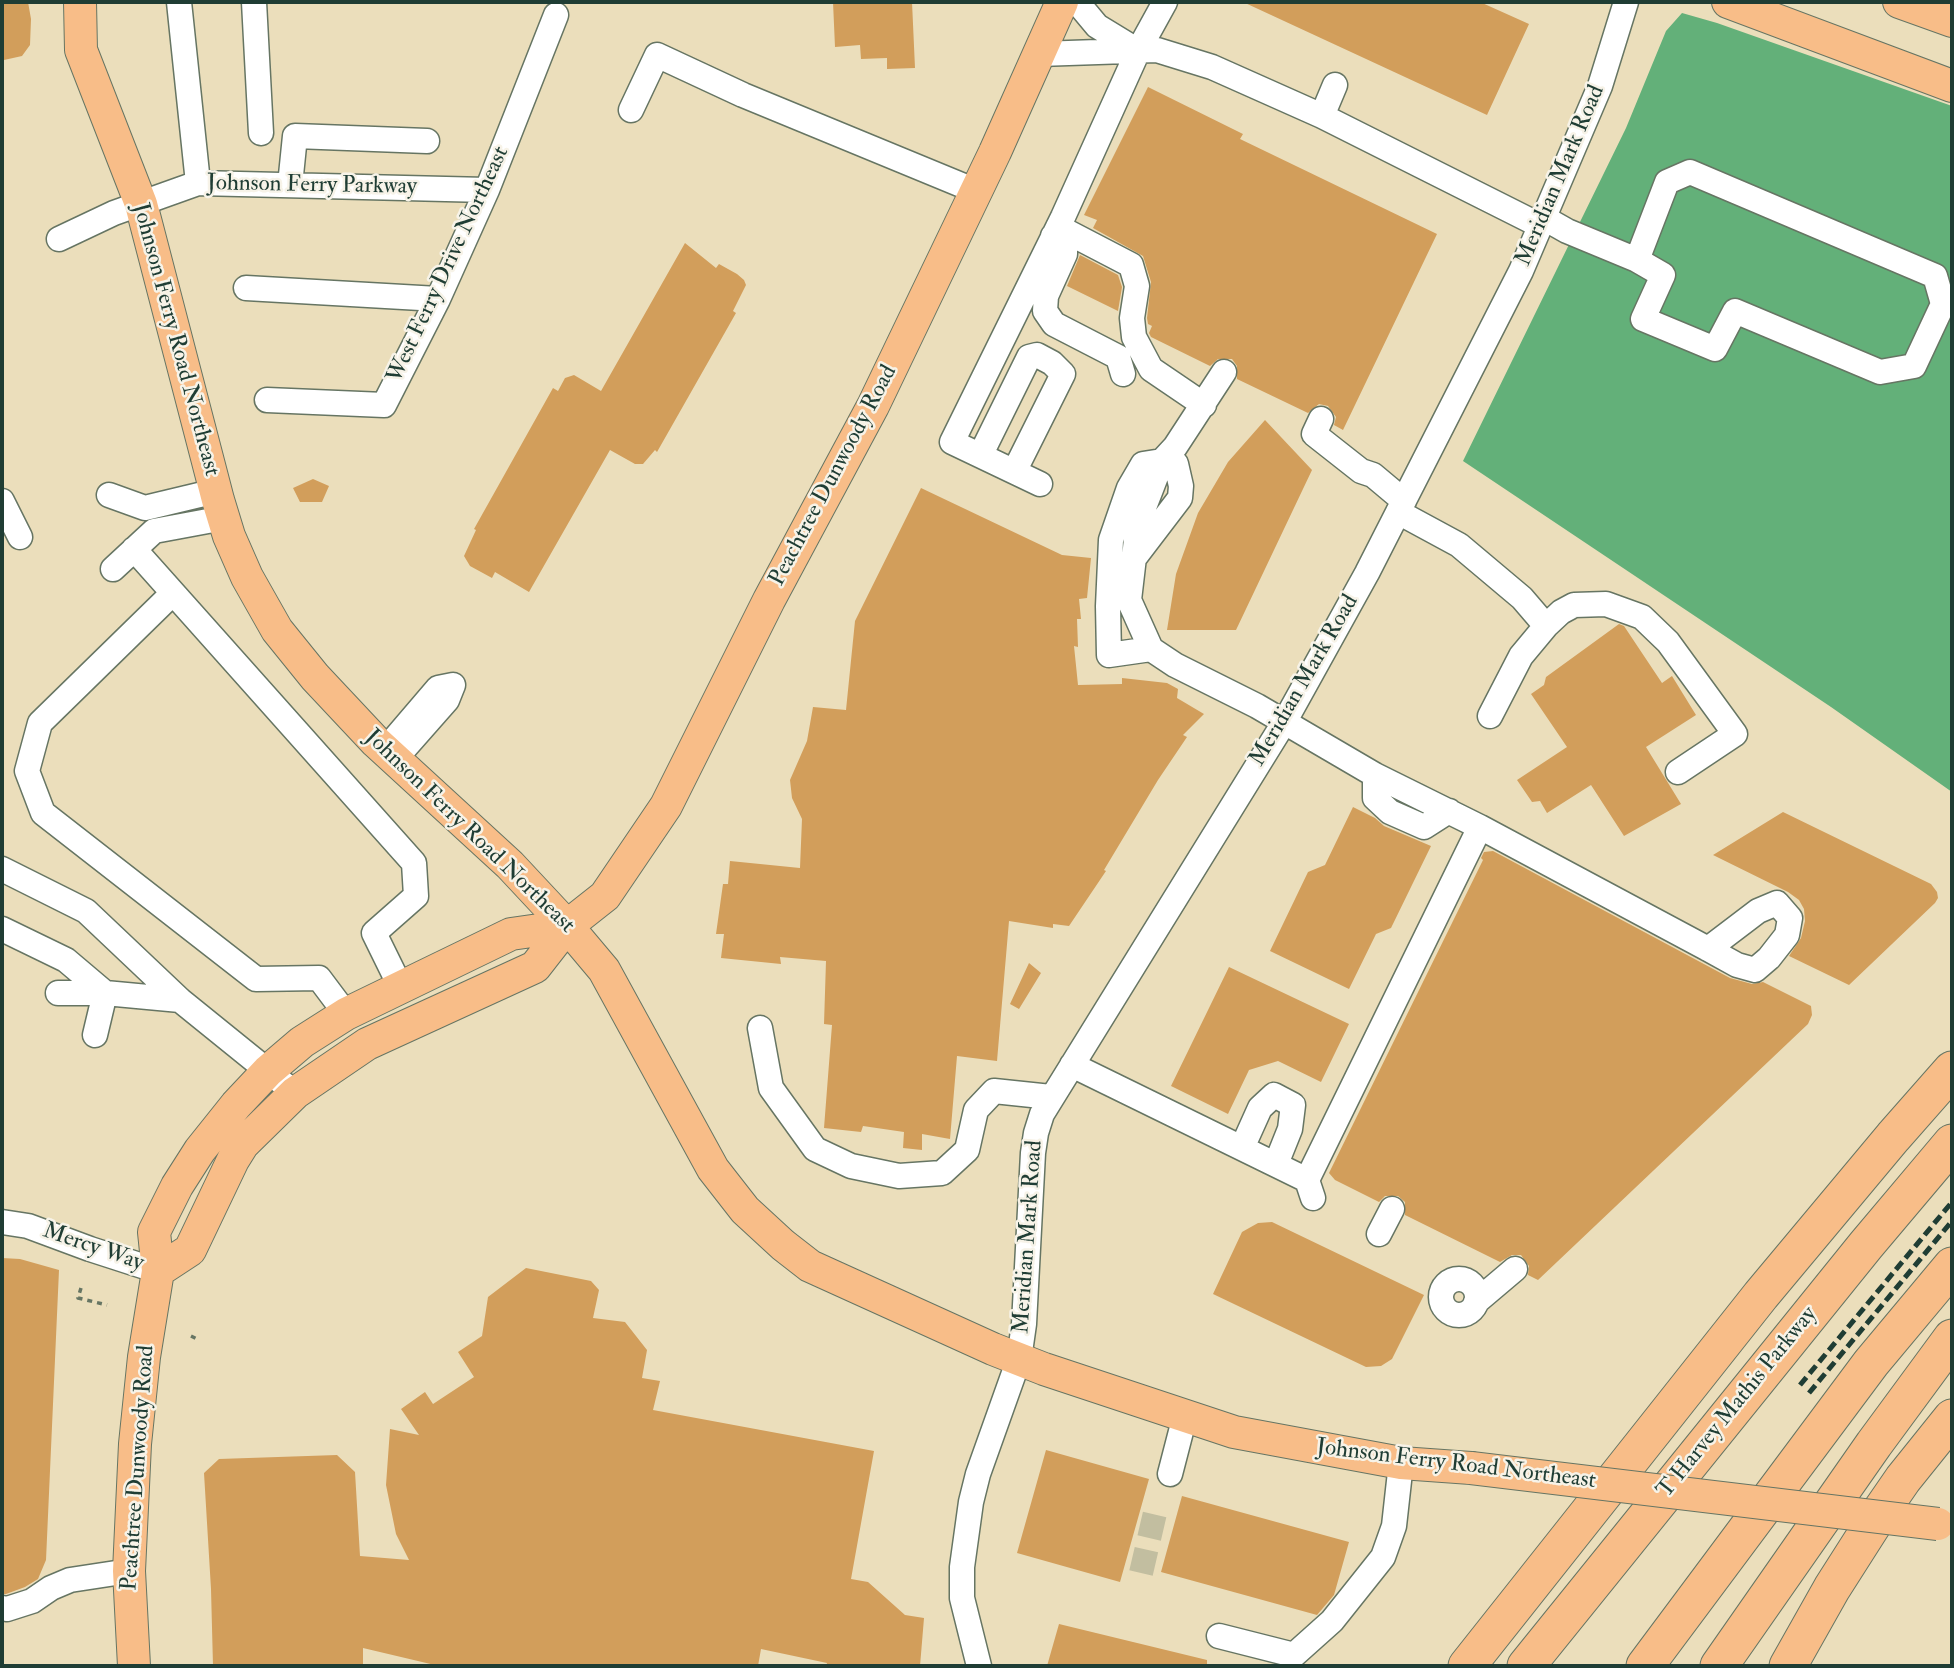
<!DOCTYPE html>
<html>
<head>
<meta charset="utf-8">
<style>
	body { margin:0 }
	#map { position:relative; width:1954px; height:1668px; overflow:hidden; background:#ebdebb; font-family:"IM FELL Double Pica",serif }
	canvas { display:block }
	.frame { position:absolute; inset:0; border:4px solid #1f3d34; pointer-events:none }
</style>
</head>
<body>
<div id="map">
<canvas width="1954" height="1668"></canvas>
<div class="frame"></div>
</div>
<script>
const ctx = document.querySelector('canvas').getContext('2d');
ctx.lineJoin = 'round';
function fill(path, color) {
  ctx.fillStyle = color;
  ctx.fill(path, 'evenodd');
}
function poly(rows) {
  const path = new Path2D();
  for (const r of rows) {
    if (r.length === 3) {
      path.moveTo(r[0] + r[2], r[1]);
      path.arc(r[0], r[1], r[2], 0, 2 * Math.PI);
      continue;
    }
    path.moveTo(r[0], r[1]);
    for (let i = 2; i < r.length; i += 2) path.lineTo(r[i], r[i + 1]);
  }
  return path;
}
function trace(path, color, width, dash) {
  ctx.strokeStyle = color;
  ctx.lineWidth = width;
  ctx.lineCap = dash ? 'butt' : 'round';
  ctx.setLineDash(dash || []);
  ctx.stroke(path);
}
function write(font, color, halo, rows, align = 'center') {
  ctx.font = font + ' "IM FELL Double Pica",serif';
  ctx.lineWidth = 5;
  ctx.setLineDash([]);
  ctx.textBaseline = 'middle';
  ctx.strokeStyle = halo;
  ctx.fillStyle = color;
  for (const [text, x, y, turn = 0] of rows) {
    ctx.save();
    ctx.translate(x, y);
    ctx.rotate((+turn || 0) * Math.PI / 180);
    ctx.textAlign = isNaN(turn) ? turn : align;
    if (halo) ctx.strokeText(text, 0, 0);
    ctx.fillText(text, 0, 0);
    ctx.restore();
  }
}
const forest = poly([
	[1682,13,1717,23,1952,106,1952,792,1831,707,1463,461,1626,128,1666,31]
]);
const building = poly([
	[2,2,28,2,31,19,30,45,22,56,4,60,2,52],
	[833,2,912,2,915,68,887,69,887,58,861,59,860,45,835,47],
	[1243,2,1480,2,1529,24,1487,115],
	[1148,87,1243,134,1240,139,1437,234,1343,430,1334,425,1336,417,1328,406,1319,404,1308,413,1237,379,1237,366,1232,359,1218,359,1210,366,1151,337,1149,333,1152,326,1148,324,1147,318,1151,282,1143,256,1093,228,1097,220,1084,215],
	[685,243,716,268,719,264,737,274,744,280,746,285,733,311,736,313,657,452,655,450,643,464,635,464,610,450,529,592,495,572,492,578,470,566,464,556,476,530,474,529,553,388,558,391,565,378,574,375,601,391],
	[1080,255,1118,275,1122,287,1118,311,1067,286],
	[1265,420,1312,470,1236,630,1167,630,1176,574,1198,513,1228,462],
	[313,479,329,486,322,502,300,502,293,488],
	[921,488,1062,555,1091,558,1087,598,1079,599,1081,619,1077,619,1078,647,1074,646,1078,685,1122,684,1122,678,1167,683,1178,689,1177,698,1204,714,1183,735,1187,737,1158,780,1104,870,1106,871,1069,926,1053,924,1053,928,1009,921,997,1061,957,1056,950,1139,922,1134,922,1150,903,1148,904,1132,863,1126,861,1132,824,1128,832,1025,824,1024,826,961,780,957,781,964,721,958,724,934,716,934,723,884,728,884,730,861,800,868,802,819,792,798,790,780,807,741,813,707,846,710,855,621],
	[1619,624,1624,626,1662,683,1672,676,1696,715,1646,747,1681,804,1624,836,1591,785,1547,813,1540,801,1532,802,1517,780,1567,747,1531,694,1544,685,1546,677],
	[1353,807,1375,818,1384,826,1431,846,1391,928,1376,934,1349,989,1270,951,1308,872,1325,865],
	[1783,812,1931,884,1937,892,1938,898,1935,903,1849,985,1789,956,1801,938,1805,921,1804,909,1799,900,1788,892,1713,855],
	[1493,851,1730,978,1752,984,1763,982,1811,1006,1812,1015,1808,1024,1538,1280,1528,1275,1529,1266,1521,1255,1512,1255,1500,1262,1405,1215,1405,1202,1398,1196,1385,1196,1379,1202,1335,1180,1329,1173,1483,860,1481,858,1484,852],
	[1029,963,1041,973,1019,1009,1010,1004],
	[1229,967,1349,1024,1321,1082,1278,1061,1249,1070,1228,1114,1171,1086],
	[1272,1222,1424,1295,1392,1359,1381,1366,1366,1367,1213,1294,1242,1232,1258,1223],
	[2,1258,20,1259,59,1270,46,1560,38,1579,25,1587,6,1594,2,1594],
	[526,1268,591,1281,599,1290,593,1318,625,1322,647,1350,642,1378,660,1381,653,1410,874,1451,851,1579,868,1582,905,1615,924,1618,920,1666,826,1666,827,1663,761,1649,758,1666,439,1666,363,1648,363,1666,213,1666,211,1589,204,1473,219,1459,337,1455,355,1472,360,1556,409,1560,396,1534,386,1485,390,1429,419,1435,401,1409,425,1392,433,1404,474,1377,458,1352,482,1336,488,1297],
	[1046,1450,1149,1479,1120,1582,1017,1553],
	[1182,1496,1349,1542,1334,1595,1317,1615,1161,1572],
	[1059,1624,1207,1660,1207,1666,1047,1666]
]);
const minorTunnel = poly([
	[1141,1573,1155,1513]
]);
const path = poly([
	[81,1288,78,1298,107,1305],
	[191,1336,199,1340]
]);
const minor = poly([
	[179,2,198,183],
	[254,2,261,133],
	[1077,2,1097,26,1138,51],
	[1039,54,1157,50,1212,67,1322,116,1541,226],
	[631,110,657,55,743,95,976,191],
	[1322,116,1335,85],
	[290,185,295,136,427,141],
	[1544,218,1567,231,1637,260,1667,182,1690,172,1935,276,1943,304,1914,366,1880,372,1735,311,1715,349,1643,319,1663,275,1637,260],
	[1058,227,1131,265,1137,286,1132,318,1134,337,1151,369,1204,405],
	[1053,236,1065,241,1065,254,1046,296,1045,311,1054,324,1118,357,1123,374],
	[59,239,114,213,198,183,487,190],
	[246,288,438,299],
	[1224,372,1175,447,1162,461,1138,523,1129,600,1151,649,1175,665,1257,706,1375,775,1480,827,1708,949,1737,965,1755,970,1769,958,1787,935,1790,918,1777,903,1758,911,1708,949],
	[267,400,384,405,438,299,487,190,556,15],
	[1321,419,1314,434,1361,471,1373,475,1404,501],
	[981,454,1029,357,1037,355,1052,363,1063,374,1015,470],
	[1040,484,952,442,1063,217,1138,51,1165,2],
	[109,495,145,508,216,491],
	[2,501,20,537],
	[1398,512,1459,545,1522,598,1546,626,1561,612,1574,605,1606,604,1642,617,1668,642,1735,734,1678,772],
	[134,549,414,863,416,896,374,933,401,988],
	[1135,557,1180,498,1181,486,1176,464,1162,461,1143,464,1129,488,1111,540,1108,606,1109,655,1151,649],
	[113,569,154,531,224,518],
	[173,593,40,723,27,771,43,813,256,979,319,978,346,1014],
	[1490,716,1521,656,1546,626],
	[385,750,438,688,453,685,447,700,395,759],
	[1375,775,1375,798,1390,812,1424,827,1449,811],
	[2,869,86,911,180,1000,295,1093],
	[2,929,66,960,105,993],
	[58,993,105,993,180,1000],
	[760,1028,771,1088,815,1149,851,1166,899,1176,942,1173,967,1150,976,1110,994,1091,1051,1097],
	[95,1035,105,993],
	[1072,1065,1307,1180,1313,1198],
	[1242,1148,1260,1108,1274,1095,1293,1105,1290,1129,1276,1164],
	[1307,1180,1480,827],
	[2,1222,28,1226,90,1249,158,1271],
	[1379,1234,1392,1209],
	[1459,1297,18],
	[1476,1302,1515,1269],
	[1170,1474,1185,1416],
	[2,1608,7,1609,32,1601,51,1588,70,1580,129,1571],
	[1219,1636,1294,1655,1332,1621,1383,1557,1394,1526,1401,1463],
	[979,1666,962,1598,962,1567,971,1502,978,1474,1019,1359,1024,1324,1033,1153,1036,1133,1042,1114,1285,721,1367,573,1521,271,1600,86,1626,2]
]);
const major = poly([
	[80,2,81,50,141,204,218,500,229,536,247,577,277,630,315,677,376,742,510,865,567,926,604,970,713,1169,745,1210,783,1245,810,1266,993,1349,1044,1369,1234,1432,1401,1463,1471,1468],
	[1728,2,1952,86],
	[1899,2,1952,21],
	[158,1271,190,1250,233,1160,243,1144,295,1093,367,1044,535,967,567,926,605,896,666,806,769,600,873,406,995,152,1062,2],
	[134,1666,129,1571,135,1444,144,1357,158,1271,154,1232,177,1186,200,1150,236,1105,268,1071,302,1042,346,1014,511,934,567,926]
]);
const highway = poly([
	[1467,1666,1761,1295,1893,1137,1952,1070],
	[1526,1666,1866,1245,1952,1143],
	[1645,1666,1871,1363,1952,1266],
	[1719,1666,1874,1444,1952,1338],
	[1788,1666,1832,1588,1883,1508,1903,1479,1952,1418]
]);
const rail = poly([
	[1800,1385,1952,1202],
	[1809,1393,1952,1221]
]);
const majorBridge = poly([
	[1471,1468,1938,1524]
]);
const streetNames = [
	["Meridian Mark Road",1561,176,-67],
	["Johnson Ferry Parkway",312,186,1],
	["West Ferry Drive Northeast",449,265,-65],
	["Johnson Ferry Road Northeast",175,340,75],
	["Peachtree Dunwoody Road",834,476,-62],
	["Meridian Mark Road",1305,681,-60],
	["Johnson Ferry Road Northeast",469,832,44],
	["Meridian Mark Road",1029,1237,-86],
	["Mercy Way",93,1248,19],
	["T Harvey Mathis Parkway",1738,1403,-51],
	["Johnson Ferry Road Northeast",1456,1465,7],
	["Peachtree Dunwoody Road",139,1468,-86]
];
fill(forest, '#63b079');
fill(building, '#d29e5b');
trace(minorTunnel, '#c2bea0', 24, [24, 12]);
trace(minor, '#667563', 27);
trace(major, '#667563', 34);
trace(highway, '#667563', 39);
trace(path, '#667563', 3.5, [5, 5]);
trace(minor, '#fff', 24);
trace(major, '#f8bd88', 32);
trace(highway, '#f8bd88', 37);
trace(rail, '#1f3d34', 5, [10, 5]);
trace(majorBridge, '#667563', 34, []);
trace(majorBridge, '#f8bd88', 32);
write('23px', '#1f3d34', '#f7f3e8', streetNames);
</script>
</body>
</html>
